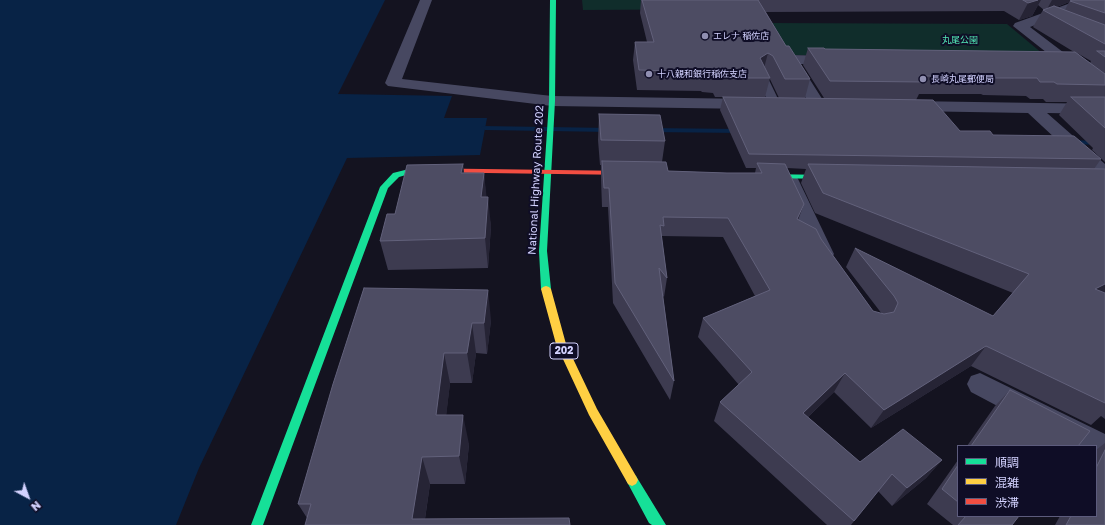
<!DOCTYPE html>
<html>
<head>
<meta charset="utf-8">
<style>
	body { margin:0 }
	#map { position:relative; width:1105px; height:525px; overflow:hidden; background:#141320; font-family:"Golos Text","Noto Sans JP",sans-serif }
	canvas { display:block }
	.legend { position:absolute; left:957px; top:445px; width:140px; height:72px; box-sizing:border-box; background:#0f0d26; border:1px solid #5d5c7d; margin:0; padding:5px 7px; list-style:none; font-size:12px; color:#d3d2ff }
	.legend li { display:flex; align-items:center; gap:8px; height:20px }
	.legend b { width:20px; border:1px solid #5d5c7d }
	.north { position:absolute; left:8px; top:477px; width:40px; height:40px; -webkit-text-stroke:3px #0f0d26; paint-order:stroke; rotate:139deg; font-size:11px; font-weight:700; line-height:16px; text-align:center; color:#d3d2ff }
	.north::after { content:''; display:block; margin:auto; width:14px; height:18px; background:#d3d2ff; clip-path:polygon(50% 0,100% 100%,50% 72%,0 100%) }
</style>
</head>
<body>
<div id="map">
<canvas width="1105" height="525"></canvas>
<ul class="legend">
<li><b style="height:5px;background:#16e098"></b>順調</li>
<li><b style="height:5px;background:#ffcf43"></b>混雑</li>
<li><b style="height:5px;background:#f24e42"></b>渋滞</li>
</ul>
<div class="north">N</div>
</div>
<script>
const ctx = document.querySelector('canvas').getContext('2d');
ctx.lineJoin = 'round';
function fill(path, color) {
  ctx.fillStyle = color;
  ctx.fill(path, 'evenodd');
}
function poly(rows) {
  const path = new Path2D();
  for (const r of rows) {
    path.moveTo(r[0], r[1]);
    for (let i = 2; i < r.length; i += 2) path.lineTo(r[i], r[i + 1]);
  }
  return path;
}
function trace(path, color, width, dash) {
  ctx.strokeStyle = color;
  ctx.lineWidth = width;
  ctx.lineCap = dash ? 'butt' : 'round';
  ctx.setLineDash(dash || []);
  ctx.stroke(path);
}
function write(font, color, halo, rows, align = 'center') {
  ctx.font = font + ' "Golos Text","Noto Sans JP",sans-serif';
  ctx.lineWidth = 4;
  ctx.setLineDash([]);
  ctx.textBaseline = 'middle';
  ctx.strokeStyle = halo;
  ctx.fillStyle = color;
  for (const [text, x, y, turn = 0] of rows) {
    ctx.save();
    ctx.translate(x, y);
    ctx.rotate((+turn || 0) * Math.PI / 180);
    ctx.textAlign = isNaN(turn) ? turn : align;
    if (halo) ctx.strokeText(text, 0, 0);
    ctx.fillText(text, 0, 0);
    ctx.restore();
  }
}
const green = poly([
	[582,0,743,0,747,9,583,10],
	[765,23,1007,24,1049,59,784,55]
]);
const water = poly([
	[0,0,385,0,338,94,452,96,444,118,487,118,480,155,347,158,199,468,176,525,0,525]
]);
const stream = poly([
	[482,126,611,128,615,130,611,132,485,130,481,128,482,126],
	[646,128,743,129,747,131,743,133,649,132,646,132,646,128],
	[1066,140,1105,141,1105,145,1069,144,1066,144,1066,140]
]);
const lane = poly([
	[762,73,767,76,781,105,779,107,775,109,771,107,769,105,757,76,762,73]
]);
const street = poly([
	[420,0,432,0,402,79,552,96,751,99,757,101,759,104,757,107,751,109,552,106,388,86,385,83,420,0],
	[1079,0,1096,0,1094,3,1030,27,1105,84,1105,96,1099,94,1013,26,1015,23,1079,0],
	[790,55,834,56,839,57,841,60,839,63,834,64,800,64,826,105,824,108,818,110,812,108,810,105,783,59,785,56,790,55],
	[910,101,1105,104,1105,114,1047,113,1105,164,1105,180,1098,178,1028,113,910,111,904,109,902,106,904,103,910,101],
	[790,175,797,177,799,181,834,254,831,259,823,261,815,259,812,254,781,181,783,177,790,175],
	[980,373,1105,434,1105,461,1096,458,1096,446,1073,446,971,392,967,384,971,376,980,373]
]);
const fast = poly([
	[550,0,556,0,555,101,547,251,551,289,549,291,546,292,543,291,541,289,539,251,549,101,550,0],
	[413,168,417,170,416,172,399,177,388,188,263,525,251,525,380,187,393,173,413,168],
	[759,174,834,175,838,177,834,179,762,178,758,176,759,174],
	[632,474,636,476,666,525,652,525,649,523,626,480,628,476,632,474]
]);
const slow = poly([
	[546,286,549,287,551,289,566,344,597,409,636,476,638,480,636,484,632,486,628,484,589,415,556,344,541,289,543,287,546,286]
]);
const jam = poly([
	[410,168,630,171,634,173,630,175,413,172,409,170,410,168]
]);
const wall = poly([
	[641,0,1105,0,1105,162,1092,150,1093,148,1059,115,1067,102,1046,102,1043,99,1030,99,1026,96,983,95,981,94,919,94,916,100,960,131,993,135,1101,159,1094,169,1105,169,1105,419,1101,416,1091,425,971,366,871,428,834,392,808,417,860,462,942,460,926,478,892,506,878,491,851,525,827,525,714,421,720,402,739,385,698,337,703,318,755,296,723,237,662,236,662,239,667,278,664,297,663,296,674,381,670,400,613,303,608,207,602,207,601,179,601,165,600,165,598,140,599,114,665,141,662,162,668,171,727,173,755,173,756,168,746,168,720,110,723,97,715,97,713,93,702,92,701,91,637,90,633,60,635,42,647,42,640,13],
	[1069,2,1065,10,1057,7],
	[1038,5,1044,10,1043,10,1033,27,1074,52,825,49,808,48,803,65,824,98,805,98,810,79,786,46,766,12,1004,11,1019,20,1032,16],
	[1077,53,1091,61,1090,63],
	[768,75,779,98,765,97,770,78],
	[787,168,806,169,801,183,815,213,1013,293,993,316,855,248,846,267,882,314,873,311,821,239,798,220],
	[463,164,464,173,484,173,486,197,491,226,488,268,388,270,380,241,395,214],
	[364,288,491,320,487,354,476,353,472,383,450,383,446,415,469,444,465,484,430,484,425,519,570,525,307,518,298,504],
	[1010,390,1078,446,967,446,995,406],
	[1105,443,1105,525,1055,525,1060,516,1096,516,1096,450],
	[958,460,958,516,1019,516,1012,525,953,525,927,504]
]);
const shadedWall = poly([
	[1038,0,1041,0,1032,16,1019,20,1028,3],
	[1052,0,1075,0,1070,1,1069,2,1046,11],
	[768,53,763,72,760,58],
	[463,164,466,193,461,173],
	[484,173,487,201,481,197],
	[488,197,491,226,488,268,485,238],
	[804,204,797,223,797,219],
	[1105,284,1105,295,1095,289],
	[488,290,491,320,487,354,484,323],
	[472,323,476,353,472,383,467,353],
	[986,346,971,366,871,428,884,410],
	[444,353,450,383,443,444,436,415],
	[845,373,834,392,793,431,803,413],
	[463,415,469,444,465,484,459,456],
	[422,457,430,484,424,525,412,519],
	[942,460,926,478,892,506,907,488]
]);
const building = poly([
	[642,0,758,0,786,46,789,46,810,79,785,79,773,56,768,53,760,58,770,78,719,78,717,74,705,73,705,72,639,70,635,42,654,42,642,0],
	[1023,0,1038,0,1028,3,1023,0],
	[1072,0,1105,0,1105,13,1070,1,1072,0],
	[1054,6,1105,25,1105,44,1043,10,1054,6],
	[808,48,824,48,825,49,1075,52,1105,74,1105,85,1057,84,1054,82,1040,82,1037,78,992,78,990,76,919,76,924,82,830,81,808,48],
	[1097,51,1105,51,1105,57,1097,51],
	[723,97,933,100,960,131,990,131,993,135,1074,136,1101,159,749,154,723,97],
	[1071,97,1105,97,1105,128,1071,97],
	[599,114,660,115,665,141,601,140,599,114],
	[602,161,666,162,668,171,727,173,762,173,757,163,785,164,804,204,797,219,816,229,821,239,873,311,884,314,894,312,898,303,894,296,855,248,993,316,1029,274,823,193,808,164,1105,169,1105,284,1095,289,1105,293,1105,403,986,346,884,410,845,373,803,413,860,462,903,429,942,460,907,488,892,474,854,521,720,402,752,372,703,318,770,290,728,218,663,217,664,226,660,225,667,278,659,268,674,381,615,283,609,188,604,188,602,161],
	[463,164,461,173,484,173,481,197,488,197,485,238,380,241,387,214,395,214,407,165,463,164],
	[364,288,488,290,484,323,472,323,467,353,444,353,436,415,463,415,459,456,422,457,412,519,569,518,570,525,305,525,311,504,298,504,333,384,364,288],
	[1010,390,1090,431,1078,446,971,446,1010,390],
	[1105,450,1105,525,1066,525,1071,516,1096,516,1096,468,1105,450],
	[958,465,958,502,942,489,958,465],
	[966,516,1019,516,1012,525,958,525,966,516]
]);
const markers = [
	[705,36,4,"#908fb1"],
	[649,74,4,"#908fb1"],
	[923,79,4,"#908fb1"]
];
const farPoinames = [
	["エレナ 稲佐店",713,36],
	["十八親和銀行稲佐支店",657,74],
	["長崎丸尾郵便局",931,79]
];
const farParknames = [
	["丸尾公園",960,40]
];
const shields = [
	[564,351,28]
];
const shieldNames = [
	["202",564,351]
];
const streetNames = [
	["National Highway Route 202",536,180,-87]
];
fill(green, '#102d2b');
fill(water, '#082346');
fill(stream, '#082346');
fill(lane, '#474861');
fill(street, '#474861');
fill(fast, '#16e098');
fill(slow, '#ffcf43');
fill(jam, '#f24e42');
fill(wall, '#3d3b50');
fill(shadedWall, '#262435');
fill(building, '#4d4c63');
trace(building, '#62617b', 1);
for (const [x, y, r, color] of markers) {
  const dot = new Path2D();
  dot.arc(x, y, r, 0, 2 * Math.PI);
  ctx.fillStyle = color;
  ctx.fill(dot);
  trace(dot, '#0f0d26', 1.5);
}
write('9px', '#d3d2ff', '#0f0d26', farPoinames, 'left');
write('9px', '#53eab8', '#0f0d26', farParknames);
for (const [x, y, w] of shields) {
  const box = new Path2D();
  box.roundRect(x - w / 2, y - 8, w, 16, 3);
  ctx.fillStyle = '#0f0d26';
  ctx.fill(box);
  trace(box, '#d3d2ff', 1);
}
write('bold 10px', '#d3d2ff', null, shieldNames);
write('11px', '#d3d2ff', '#0f0d26', streetNames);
</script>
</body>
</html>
